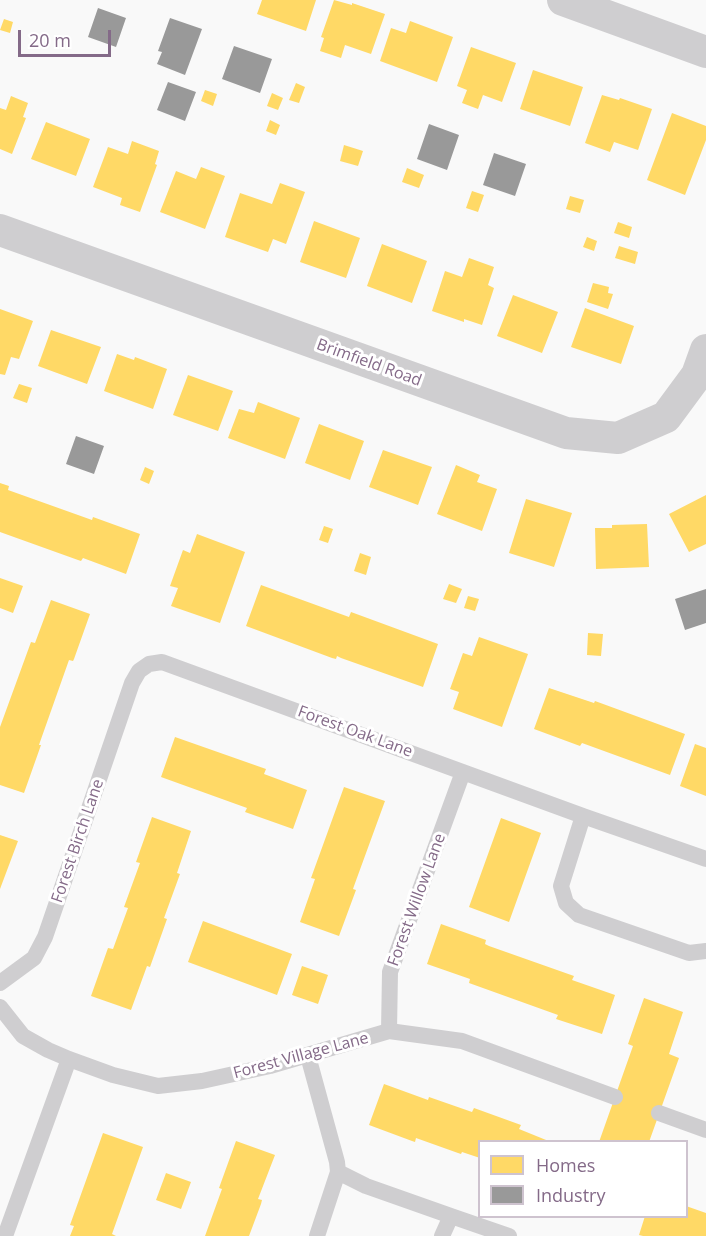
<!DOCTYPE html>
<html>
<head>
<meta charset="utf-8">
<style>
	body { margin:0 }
	#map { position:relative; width:706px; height:1236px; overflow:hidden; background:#f9f9f9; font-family:"Open Sans",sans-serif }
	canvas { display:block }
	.legend { position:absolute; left:478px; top:1140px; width:210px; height:78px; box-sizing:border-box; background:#fff; border:2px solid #cec3cf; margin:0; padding:8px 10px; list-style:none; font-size:18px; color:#846a88 }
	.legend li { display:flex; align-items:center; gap:12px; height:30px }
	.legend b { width:30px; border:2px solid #cec3cf }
	.scale { position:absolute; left:18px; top:30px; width:93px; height:27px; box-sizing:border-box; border:3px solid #846a88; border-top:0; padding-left:8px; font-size:18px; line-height:21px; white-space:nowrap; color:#846a88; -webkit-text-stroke:4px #fff; paint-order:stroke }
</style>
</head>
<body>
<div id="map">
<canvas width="706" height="1236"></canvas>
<ul class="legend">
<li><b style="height:16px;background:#ffd966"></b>Homes</li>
<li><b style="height:16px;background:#999"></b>Industry</li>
</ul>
<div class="scale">20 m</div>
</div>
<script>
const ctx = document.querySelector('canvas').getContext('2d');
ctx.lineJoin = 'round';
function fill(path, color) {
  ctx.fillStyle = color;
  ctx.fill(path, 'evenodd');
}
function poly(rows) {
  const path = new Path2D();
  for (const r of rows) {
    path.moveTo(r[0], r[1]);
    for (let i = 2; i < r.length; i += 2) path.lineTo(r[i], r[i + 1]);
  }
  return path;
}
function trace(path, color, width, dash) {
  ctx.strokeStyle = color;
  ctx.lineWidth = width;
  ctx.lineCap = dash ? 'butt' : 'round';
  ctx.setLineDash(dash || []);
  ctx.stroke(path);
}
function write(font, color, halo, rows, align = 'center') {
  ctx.font = font + ' "Open Sans",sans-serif';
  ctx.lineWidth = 6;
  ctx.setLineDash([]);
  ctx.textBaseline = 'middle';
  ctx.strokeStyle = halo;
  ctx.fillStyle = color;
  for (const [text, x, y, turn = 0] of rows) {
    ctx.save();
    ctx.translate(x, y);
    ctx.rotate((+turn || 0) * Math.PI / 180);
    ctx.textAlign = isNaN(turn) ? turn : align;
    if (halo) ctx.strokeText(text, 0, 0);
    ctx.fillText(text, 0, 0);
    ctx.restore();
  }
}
const homes = poly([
	[262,0,316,0,306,31,257,14],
	[334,0,352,5,352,3,385,14,371,54,345,45,341,58,320,51,324,38,321,37],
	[4,19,13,22,10,33,0,30],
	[410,21,453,37,437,82,380,61,391,28,406,33],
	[471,47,516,63,502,102,483,95,478,109,462,103,467,90,457,86],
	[533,70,583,87,570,126,520,109],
	[296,83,305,87,299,103,289,100],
	[205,90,217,94,213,106,201,101],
	[272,93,283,98,278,110,267,106],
	[602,95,619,100,620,98,652,109,638,150,614,142,610,152,585,143],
	[11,96,28,103,23,117,26,118,12,154,0,149,0,108,6,110],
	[672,113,706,126,706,140,685,195,647,180],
	[270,120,280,125,276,135,266,131],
	[46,122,90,139,76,176,31,159],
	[132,141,159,151,155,164,157,165,140,212,120,205,122,198,93,187,108,147,128,154],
	[344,145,363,151,358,166,340,161],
	[201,167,225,176,205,229,160,212,176,171,196,179],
	[407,168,424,175,419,188,402,182],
	[280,183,305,192,286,244,273,239,268,252,225,237,240,193,272,204],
	[472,191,484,195,478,212,466,208],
	[570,196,584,200,580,213,566,209],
	[314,221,360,238,346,278,300,262],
	[618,222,632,227,629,238,614,233],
	[587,237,597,241,594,251,583,247],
	[382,244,427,261,412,303,367,286],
	[619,246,638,252,635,264,615,258],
	[469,258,494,267,488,285,494,288,482,325,464,319,464,322,432,311,445,271,462,277],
	[593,283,609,287,608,293,613,294,608,309,587,302],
	[513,295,558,312,542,353,497,336],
	[585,308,634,326,621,364,571,347],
	[0,309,33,321,19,359,11,357,5,375,0,374],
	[51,330,101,347,87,384,38,366],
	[117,354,134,360,135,357,167,369,153,409,104,391],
	[188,375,233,391,218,431,173,415],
	[19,384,32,388,27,403,13,398],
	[258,402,300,418,285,459,228,438,239,409,254,413],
	[319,424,364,441,350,480,305,463],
	[383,450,432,467,418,505,369,487],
	[456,465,480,475,477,482,497,489,482,531,437,514],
	[145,467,154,471,149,484,140,480],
	[0,483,9,486,8,490,92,520,93,517,140,534,126,574,83,558,81,561,78,560,0,532],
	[706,495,706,544,689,552,669,514],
	[526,499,572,513,554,567,509,553],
	[647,524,649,567,596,569,595,528,612,528,612,525],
	[324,526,333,529,328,543,319,540],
	[197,534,245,552,220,623,171,606,178,588,170,586,183,550,190,553],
	[360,553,371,557,366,575,354,571],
	[0,578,23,586,13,613,0,608],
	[449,584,462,589,456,603,443,599],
	[261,585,349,617,351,612,438,644,423,687,341,658,337,656,336,659,332,658,246,626],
	[468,596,479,599,475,611,464,608],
	[51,600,90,614,74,659,73,661,69,660,40,742,39,745,41,745,24,793,0,785,0,727,31,642,35,643],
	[588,633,603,634,601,656,587,655],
	[479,637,528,654,502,727,453,709,459,692,450,689,463,653,472,656],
	[549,688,594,703,595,701,685,734,670,775,582,743,580,746,534,729],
	[175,737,266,769,264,774,307,790,293,829,245,812,247,808,161,777],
	[695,744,706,748,706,796,680,786],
	[344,787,385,801,354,886,353,889,356,890,339,936,300,922,315,879,311,878],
	[152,817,191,831,177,873,180,874,164,918,167,919,150,967,147,966,131,1010,91,996,108,948,113,949,128,908,124,907,140,863,136,862],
	[501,818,541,833,509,922,469,907],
	[0,835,18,841,0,889],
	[203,921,292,954,277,995,188,962],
	[441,924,486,940,485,944,489,946,574,976,572,980,615,995,602,1034,556,1019,558,1015,469,983,470,979,427,964],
	[302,966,328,975,318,1004,292,995],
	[644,998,683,1012,669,1054,679,1058,649,1142,599,1142,633,1046,628,1044],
	[384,1084,428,1100,429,1097,472,1112,474,1108,521,1125,519,1129,551,1142,480,1142,480,1158,462,1152,461,1154,458,1153,416,1138,415,1142,412,1141,369,1125],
	[103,1133,143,1147,112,1234,116,1236,70,1236,74,1226,70,1225],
	[236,1141,275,1155,258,1199,262,1200,261,1204,249,1236,205,1236,222,1189,219,1188],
	[166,1173,191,1182,181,1209,156,1200],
	[686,1206,706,1213,706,1236,643,1236,639,1235,645,1216,686,1216]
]);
const industry = poly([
	[98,8,126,18,116,47,88,37],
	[170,18,202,29,185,75,157,64,162,52,158,51],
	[234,46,272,59,260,93,222,79],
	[168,82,196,92,185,121,157,110],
	[429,124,459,135,447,170,417,159],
	[494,153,526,164,515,196,483,185],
	[76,436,104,446,94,474,66,464],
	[706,589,706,623,685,630,675,599]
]);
const service = poly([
	[706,859,583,816,561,886,566,903,579,915,689,953,706,951],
	[0,983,34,958,45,937,132,683,139,671,149,664,162,662,583,816],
	[0,1007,23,1036,48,1050,69,1059,113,1075,158,1086,202,1081,270,1066,389,1031,462,1041,615,1097],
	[389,1031,390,972,463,772],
	[308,1056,337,1162,338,1172,317,1236],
	[659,1113,706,1130],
	[338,1172,366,1186,451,1216],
	[5,1236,69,1059],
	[442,1236,451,1216,509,1236]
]);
const minor = poly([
	[563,0,706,52],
	[0,230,566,433,618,438,666,417,697,375,706,350]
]);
const streetNames = [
	["Brimfield Road",369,363,20],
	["Forest Oak Lane",355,732,20],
	["Forest Birch Lane",78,841,-71],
	["Forest Willow Lane",417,900,-70],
	["Forest Village Lane",301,1056,-15]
];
fill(homes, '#ffd966');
fill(industry, '#999');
trace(service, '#cfced0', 16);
trace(minor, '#cfced0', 32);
write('16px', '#846a88', '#fff', streetNames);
</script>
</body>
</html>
